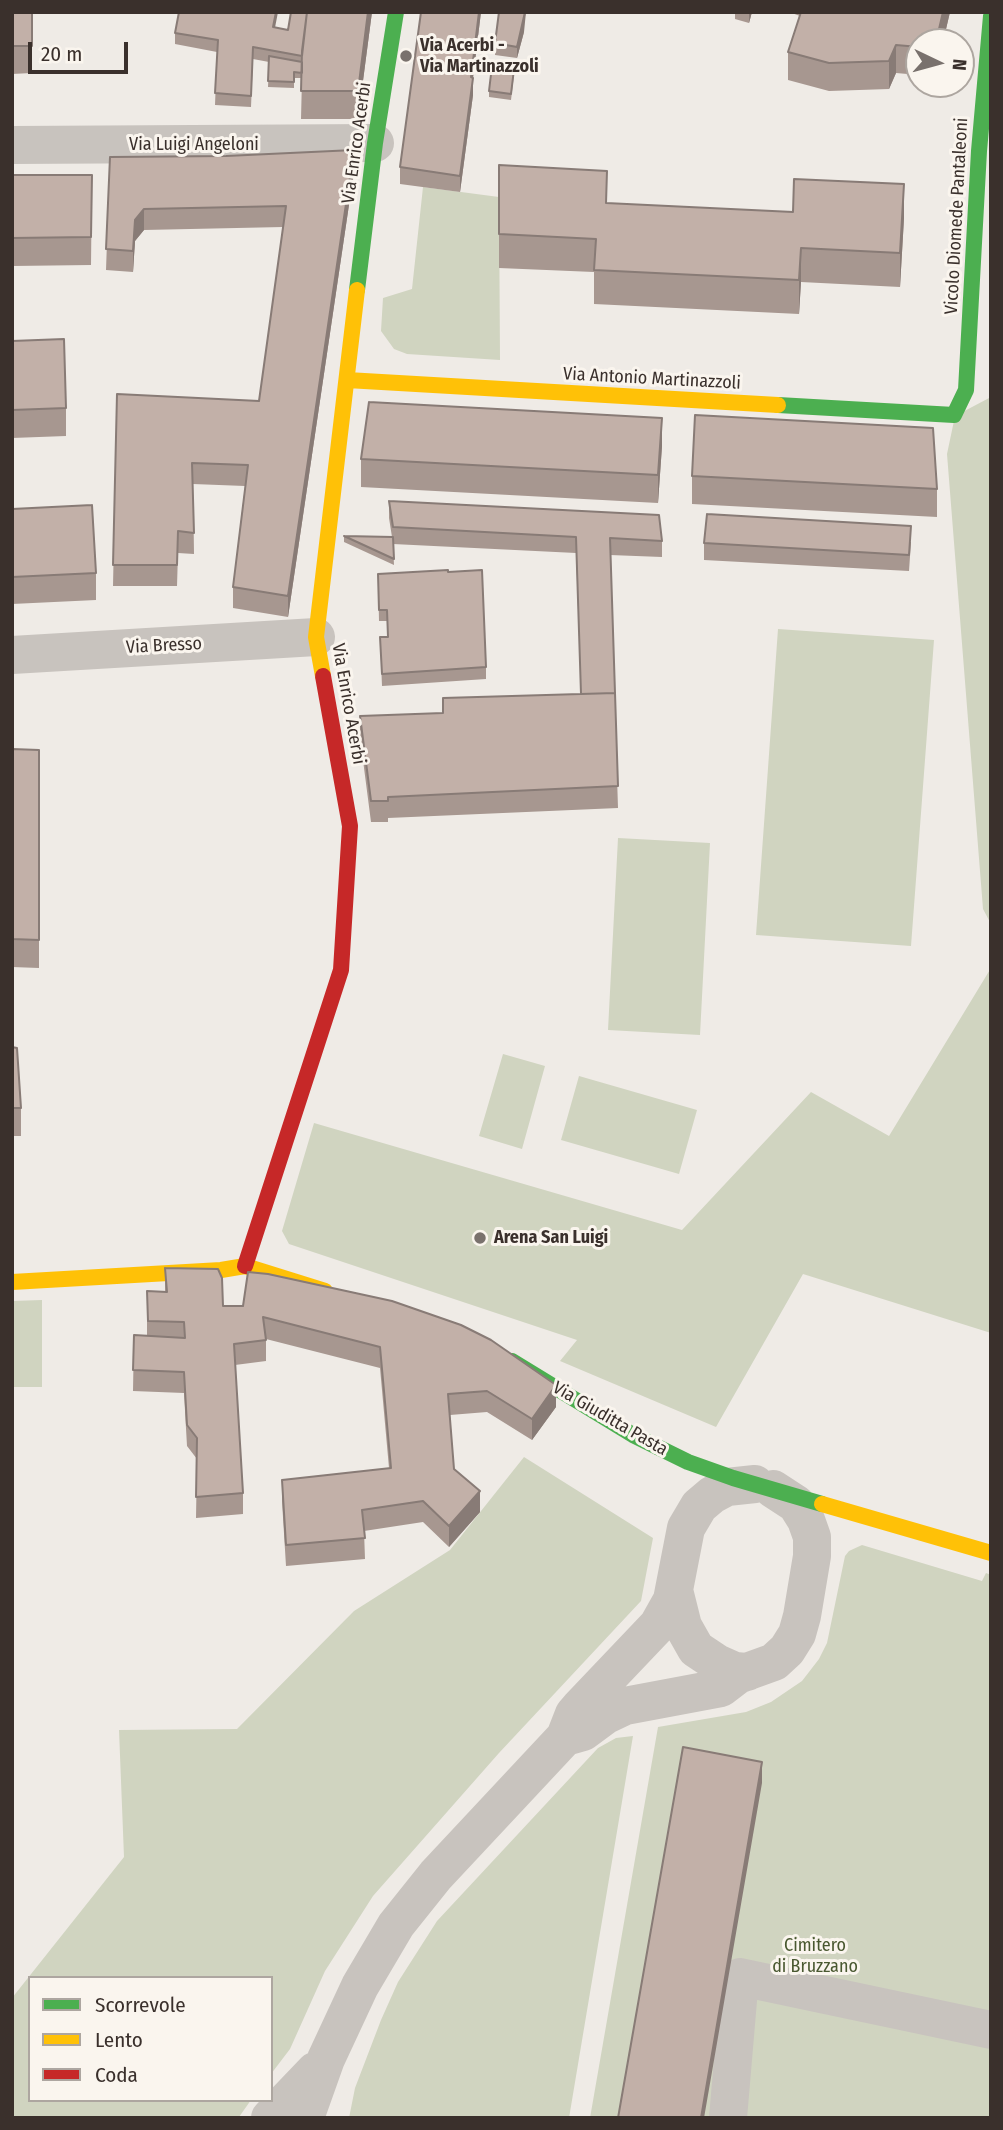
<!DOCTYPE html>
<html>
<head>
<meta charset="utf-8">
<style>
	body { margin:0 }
	#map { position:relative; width:1003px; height:2130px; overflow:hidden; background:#efebe6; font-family:"Fira Sans Condensed",sans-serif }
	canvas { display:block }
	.frame { position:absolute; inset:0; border:14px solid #3a302c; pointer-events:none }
	.legend { position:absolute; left:28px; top:1976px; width:245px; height:126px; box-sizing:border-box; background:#faf5ee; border:2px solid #ada6a0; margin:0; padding:9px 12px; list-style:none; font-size:21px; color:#3a302c }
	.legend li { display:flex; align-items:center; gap:14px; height:35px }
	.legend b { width:35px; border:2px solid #ada6a0 }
	.north { position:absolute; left:905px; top:28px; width:70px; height:70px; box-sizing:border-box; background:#faf5ee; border:2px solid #ada6a0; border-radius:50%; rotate:95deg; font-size:19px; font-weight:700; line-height:28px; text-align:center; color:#3a302c }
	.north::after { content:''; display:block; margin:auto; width:24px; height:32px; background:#79716d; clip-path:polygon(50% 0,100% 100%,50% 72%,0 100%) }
	.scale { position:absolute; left:28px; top:42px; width:100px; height:32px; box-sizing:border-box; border:4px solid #3a302c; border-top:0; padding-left:9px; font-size:21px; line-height:24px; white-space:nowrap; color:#3a302c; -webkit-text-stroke:5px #faf5ee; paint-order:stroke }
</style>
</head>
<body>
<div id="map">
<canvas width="1003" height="2130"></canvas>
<div class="frame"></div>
<ul class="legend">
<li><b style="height:9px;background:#4caf50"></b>Scorrevole</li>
<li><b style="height:9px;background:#ffc107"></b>Lento</li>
<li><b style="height:9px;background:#c62828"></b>Coda</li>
</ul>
<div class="north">N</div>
<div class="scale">20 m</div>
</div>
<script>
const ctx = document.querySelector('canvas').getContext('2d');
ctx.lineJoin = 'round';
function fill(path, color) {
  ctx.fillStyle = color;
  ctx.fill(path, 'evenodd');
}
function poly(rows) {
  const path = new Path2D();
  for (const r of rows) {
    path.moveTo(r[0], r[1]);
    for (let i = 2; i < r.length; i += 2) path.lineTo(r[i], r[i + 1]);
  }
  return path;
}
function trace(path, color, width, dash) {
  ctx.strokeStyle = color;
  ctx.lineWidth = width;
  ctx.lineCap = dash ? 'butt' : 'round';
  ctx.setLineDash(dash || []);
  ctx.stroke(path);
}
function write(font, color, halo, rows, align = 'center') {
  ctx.font = font + ' "Fira Sans Condensed",sans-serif';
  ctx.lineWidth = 6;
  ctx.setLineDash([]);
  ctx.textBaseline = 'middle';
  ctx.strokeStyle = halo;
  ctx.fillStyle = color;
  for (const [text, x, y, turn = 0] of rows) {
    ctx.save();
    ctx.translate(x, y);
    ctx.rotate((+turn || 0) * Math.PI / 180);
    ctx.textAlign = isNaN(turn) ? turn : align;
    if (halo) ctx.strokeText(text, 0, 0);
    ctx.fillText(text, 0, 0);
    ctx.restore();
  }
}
const green = poly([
	[423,187,499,197,500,360,407,354,394,349,381,331,383,298,412,289],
	[991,397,991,924,983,909,947,454,955,416],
	[778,629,934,640,911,946,756,935],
	[618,838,710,843,700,1035,608,1030],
	[991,968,991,1333,803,1274,716,1427,560,1361,577,1340,289,1244,282,1231,314,1123,682,1230,811,1092,889,1136],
	[503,1054,545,1066,522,1149,479,1136],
	[579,1076,697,1110,679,1174,561,1140],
	[42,1300,42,1387,12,1387,12,1301],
	[524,1457,653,1538,641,1601,499,1753,373,1896,325,1971,290,2049,271,2074,271,1978,30,1978,30,2100,251,2100,239,2117,12,2118,12,1998,124,1857,119,1730,237,1729,354,1611,450,1550],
	[862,1545,982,1581,986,1573,991,1575,991,2118,590,2118,658,1727,746,1712,771,1702,802,1681,819,1659,827,1643,845,1556,849,1551],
	[633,1736,569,2118,349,2118,355,2088,381,2020,398,1982,437,1921,598,1748,616,1738]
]);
const street = poly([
	[12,145,375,143],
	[12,655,316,637],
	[674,1590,683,1626,696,1649,717,1663,735,1671,747,1672],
	[569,1736,583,1732,606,1715,625,1706,721,1688,738,1675,774,1662,787,1650,797,1634,802,1616,812,1556,812,1537,806,1520,796,1504,773,1489],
	[270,2118,315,2071],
	[305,2118,326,2059,360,1986,396,1925,436,1875,565,1737,574,1714,580,1707,658,1625,672,1600,686,1528,699,1506,712,1495,727,1487,755,1484],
	[728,2118,740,1977,991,2030]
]);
const fast = poly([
	[357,290,375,143,396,12],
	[778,405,954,415,966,390,979,151,991,16],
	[512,1361,633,1435,688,1462,733,1478,822,1504]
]);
const slow = poly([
	[347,380,778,405],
	[323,676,316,637,357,290],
	[12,1282,221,1270,245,1266,325,1291],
	[822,1504,991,1553]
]);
const jam = poly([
	[245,1266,341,970,350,826,323,676]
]);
const wall = poly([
	[12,12,32,12,32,73,12,74],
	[372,12,358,119,301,119,302,78,294,78,294,88,268,87,269,62,253,59,251,107,215,105,217,52,175,44,175,33,275,27,288,30],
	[421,12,481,12,473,78,473,95,460,192,400,184,400,167],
	[735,12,752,12,749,23,735,19],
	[789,12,950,12,943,42,919,42,919,75,896,73,889,89,829,91,788,80,788,52,800,16],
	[524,32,517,58,495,55,495,43],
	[514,75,511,100,489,97,489,91],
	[110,157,354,171,288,617,233,608,233,587,245,486,193,484,194,554,178,553,177,586,113,586,117,394,259,401,283,227,144,230,135,241,133,272,106,270],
	[499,165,607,203,904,218,900,287,801,282,799,314,594,304,594,272,499,268],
	[12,175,92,175,91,265,12,266],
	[12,341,66,408,66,436,12,438],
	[662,446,658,503,361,487,361,459],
	[692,476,937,489,937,517,692,504],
	[389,501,662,541,662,557,610,555,618,808,388,818,388,822,371,822,360,737,360,716,443,713,581,694,576,553,393,544,394,565,344,542,344,536,392,537,389,518],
	[12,509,96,573,96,600,12,604],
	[911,542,909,571,704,560,704,543],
	[378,574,486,667,486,679,382,686,380,637,387,637,387,621,379,621],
	[12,749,39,750,39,968,12,967],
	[12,1047,21,1108,21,1136,12,1136],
	[165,1268,223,1306,243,1306,248,1272,556,1407,532,1440,487,1412,450,1415,454,1469,480,1512,449,1547,423,1522,364,1531,365,1559,286,1566,282,1501,282,1480,389,1468,380,1368,266,1339,266,1361,235,1365,243,1493,243,1514,196,1518,197,1459,187,1446,184,1393,133,1391,134,1335,147,1336,147,1291,165,1292]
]);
const shadedWall = poly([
	[276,12,278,12,273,38,273,27],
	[368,12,372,12,358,119,358,91],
	[479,12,481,12,471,94,471,77],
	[525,12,526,12,524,32,517,58,517,47],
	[749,12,752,12,749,23],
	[943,12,950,12,943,42,936,42],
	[896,45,896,73,889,89,889,61],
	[473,78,473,95,460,192,460,176],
	[354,150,354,171,288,617,288,596],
	[904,184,904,218,900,287,900,253],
	[144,209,144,230,135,241,133,272,133,251,135,220],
	[801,248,801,282,799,314,799,280],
	[662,418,662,446,658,503,658,475],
	[556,1385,556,1407,532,1440,532,1419],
	[480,1491,480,1512,449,1547,449,1526],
	[762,1762,762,1783,704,2118,701,2118]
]);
const building = poly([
	[12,12,32,12,32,46,12,46,12,12],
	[179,12,276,12,273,27,288,30,291,12,307,12,302,56,253,47,251,96,215,93,218,40,175,33,179,12],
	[307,12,368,12,358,91,301,91,302,51,307,12],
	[421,12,479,12,471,77,473,78,460,176,400,167,421,12],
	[499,12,525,12,517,47,495,43,499,12],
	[801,12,943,12,936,42,919,42,919,47,896,45,889,61,829,63,788,52,801,12],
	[269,56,302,62,302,73,294,72,294,82,268,81,269,56],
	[492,66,514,69,511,94,489,91,492,66],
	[354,150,288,596,233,587,248,465,192,463,194,533,178,531,177,565,113,565,117,394,259,401,286,206,144,209,135,220,133,251,106,249,110,157,226,156,354,150],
	[499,165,607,171,606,203,793,212,794,179,904,184,900,253,801,248,799,280,594,270,596,239,499,234,499,165],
	[12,175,92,175,91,237,12,238,12,175],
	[64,339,66,408,12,410,12,341,64,339],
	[369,402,662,418,658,475,361,459,369,402],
	[695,415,933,428,937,489,692,476,695,415],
	[389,501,659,515,662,541,610,538,615,693,581,694,576,537,393,527,389,501],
	[92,505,96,573,12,577,12,509,92,505],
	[707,514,911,526,909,555,704,543,707,514],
	[344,536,393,537,394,559,344,536],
	[448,570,448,572,482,570,486,667,382,674,380,637,388,637,387,610,379,610,378,574,448,570],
	[615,693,618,786,388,797,388,801,371,801,360,716,443,713,443,698,615,693],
	[12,749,39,750,39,940,12,939,12,749],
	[12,1047,17,1048,21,1108,12,1108,12,1047],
	[165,1268,218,1269,222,1278,223,1306,243,1306,248,1272,268,1274,392,1301,461,1325,491,1340,556,1385,532,1419,487,1391,448,1394,454,1469,480,1491,449,1526,423,1501,362,1510,365,1538,286,1545,282,1480,391,1468,380,1347,263,1317,266,1340,234,1344,243,1493,196,1497,197,1438,187,1425,184,1372,133,1370,134,1335,185,1338,184,1322,148,1321,147,1291,167,1292,165,1268],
	[683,1747,762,1762,701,2118,618,2118,683,1747]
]);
const markers = [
	[406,56,7,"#79716d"],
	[480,1238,7,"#79716d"]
];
const poiNames = [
	["Via Acerbi -",420,46],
	["Via Martinazzoli",420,67],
	["Arena San Luigi",494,1238]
];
const streetNames = [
	["Via Enrico Acerbi",357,143,-82],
	["Via Luigi Angeloni",194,145],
	["Vicolo Diomede Pantaleoni",957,216,-87],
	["Via Antonio Martinazzoli",652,379,3],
	["Via Bresso",164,646,-3],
	["Via Enrico Acerbi",348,704,80],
	["Via Giuditta Pasta",610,1419,30]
];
const parkNames = [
	["Cimitero",815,1946],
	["di Bruzzano",815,1967]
];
fill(green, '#d0d4c0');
trace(street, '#c8c3be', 38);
trace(fast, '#4caf50', 16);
trace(slow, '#ffc107', 16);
trace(jam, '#c62828', 16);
fill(wall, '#a79790');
fill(shadedWall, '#887b76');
fill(building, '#c2b0a8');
trace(building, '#887b76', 2);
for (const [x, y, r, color] of markers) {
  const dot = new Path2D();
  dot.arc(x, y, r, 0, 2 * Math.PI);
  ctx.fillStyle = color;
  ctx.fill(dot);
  trace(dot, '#faf5ee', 2.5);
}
write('bold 18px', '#3a302c', '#faf5ee', poiNames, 'left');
write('18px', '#3a302c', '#faf5ee', streetNames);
write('18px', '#495830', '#faf5ee', parkNames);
</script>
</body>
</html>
